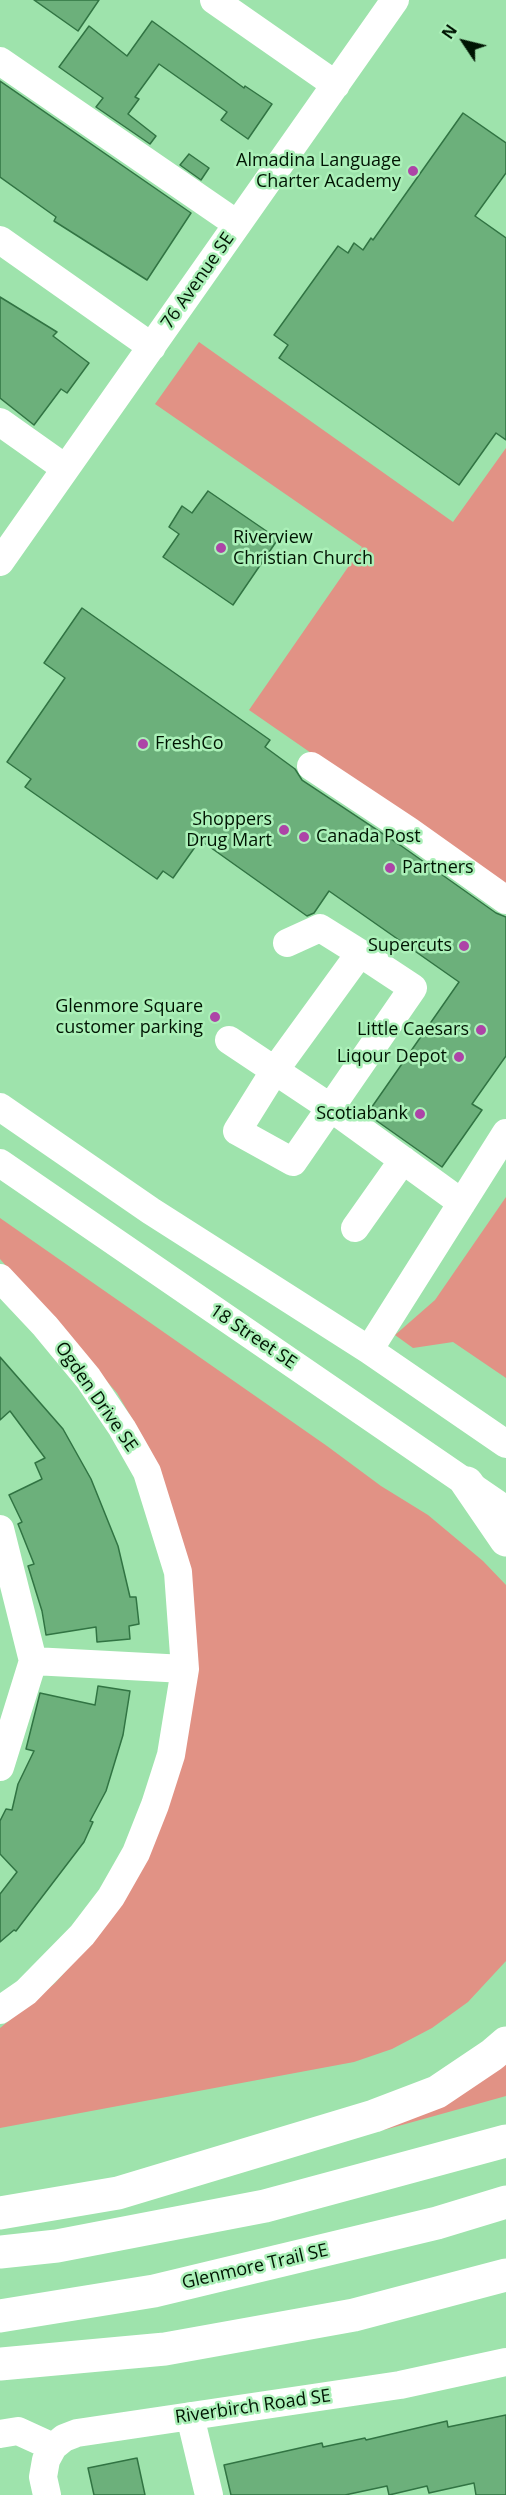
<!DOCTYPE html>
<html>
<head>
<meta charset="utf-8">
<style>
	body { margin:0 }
	#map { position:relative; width:506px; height:2495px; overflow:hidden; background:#9ee3ac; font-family:"Open Sans",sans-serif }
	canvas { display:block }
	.north { position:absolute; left:434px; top:12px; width:60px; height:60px; -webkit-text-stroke:4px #abf0b8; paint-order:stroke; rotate:305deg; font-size:16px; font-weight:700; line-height:24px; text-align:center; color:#001503 }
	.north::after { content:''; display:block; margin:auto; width:21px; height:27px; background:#001503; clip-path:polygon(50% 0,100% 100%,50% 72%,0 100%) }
</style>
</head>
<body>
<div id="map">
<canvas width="506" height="2495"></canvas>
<div class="north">N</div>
</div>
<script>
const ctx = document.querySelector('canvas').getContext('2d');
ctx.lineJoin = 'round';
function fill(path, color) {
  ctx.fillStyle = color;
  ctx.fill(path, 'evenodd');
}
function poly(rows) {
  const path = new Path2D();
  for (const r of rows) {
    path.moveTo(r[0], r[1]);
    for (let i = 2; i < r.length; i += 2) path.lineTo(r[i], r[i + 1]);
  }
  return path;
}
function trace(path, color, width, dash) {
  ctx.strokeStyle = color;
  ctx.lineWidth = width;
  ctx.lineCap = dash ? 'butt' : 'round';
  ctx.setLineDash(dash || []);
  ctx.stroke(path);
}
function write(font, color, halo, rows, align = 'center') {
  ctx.font = font + ' "Open Sans",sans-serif';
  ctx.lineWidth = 5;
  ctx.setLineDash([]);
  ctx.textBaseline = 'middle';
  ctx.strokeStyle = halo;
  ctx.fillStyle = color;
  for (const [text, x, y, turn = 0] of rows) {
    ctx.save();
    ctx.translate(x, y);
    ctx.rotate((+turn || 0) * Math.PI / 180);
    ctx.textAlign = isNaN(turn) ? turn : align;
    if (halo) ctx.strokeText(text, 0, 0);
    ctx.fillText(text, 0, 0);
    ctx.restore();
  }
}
const green = poly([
	[199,342,453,522,506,448,506,888,249,710,362,547,155,404],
	[506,1197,506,1378,453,1342,413,1348,395,1335,435,1300],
	[0,1218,327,1446,381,1486,428,1515,483,1561,506,1585,506,1961,468,2002,432,2028,392,2049,354,2062,0,2128,0,2028,55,1983,98,1935,193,1685,151,1451,117,1393,0,1259],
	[506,2057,506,2096,384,2130,382,2126]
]);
const building = poly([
	[34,0,99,0,78,31,34,0],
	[152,21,244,88,245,86,272,104,248,139,221,120,227,112,159,64,135,97,139,99,128,114,156,136,150,144,96,107,103,98,59,67,89,26,127,56,152,21],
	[0,81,191,213,147,280,54,221,56,217,0,177,0,81],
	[463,113,506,143,506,173,475,216,506,238,506,440,496,433,459,485,279,358,288,345,274,335,338,246,348,253,354,243,363,250,371,238,373,240,463,113],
	[189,154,209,168,201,180,180,165,189,154],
	[0,297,57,332,53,336,89,363,67,393,61,389,34,425,0,398,0,297],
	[208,491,278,539,233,605,163,557,179,534,169,527,182,506,192,513,208,491],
	[82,608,270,740,265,747,295,769,302,780,400,845,496,913,506,917,506,1056,472,1104,482,1110,442,1167,367,1114,459,982,329,891,314,913,307,916,200,840,173,878,163,871,157,879,25,787,31,779,7,762,65,678,44,663,82,608],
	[0,1357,63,1429,91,1479,118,1546,130,1597,136,1597,139,1624,129,1626,130,1639,97,1642,96,1627,46,1635,42,1611,28,1566,34,1564,18,1524,22,1522,9,1495,42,1479,35,1463,45,1458,10,1411,0,1420,0,1357],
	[98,1686,130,1691,123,1735,106,1791,90,1821,93,1822,84,1842,16,1931,14,1930,0,1942,0,1894,17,1872,0,1854,0,1821,6,1809,12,1810,18,1784,34,1751,26,1749,40,1693,95,1705,98,1686],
	[506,2415,506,2495,476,2495,474,2483,429,2493,427,2486,389,2495,387,2486,345,2495,231,2495,224,2465,322,2443,323,2447,365,2438,366,2440,447,2421,448,2427,506,2415],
	[137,2458,145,2495,94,2495,88,2468,137,2458]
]);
const minor = poly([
	[214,0,336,85],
	[0,61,237,224],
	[0,240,152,347],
	[0,422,65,468],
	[0,562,395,0],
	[311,766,409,831,506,900],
	[287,943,320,928,360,953,275,1070,237,1131,293,1162,413,988,360,953],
	[229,1040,331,1108,462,1203],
	[0,1107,151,1211,369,1350,506,1444],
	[0,1163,506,1510],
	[355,1228,403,1160],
	[0,1278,45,1326,88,1378,122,1428,147,1472,178,1572,185,1669,171,1755,155,1805,136,1853,111,1897,82,1935,26,1992,0,2010],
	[369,1350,506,1133],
	[0,1529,33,1661,0,1767],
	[33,1661,185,1669],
	[190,2416,209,2495],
	[0,2434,18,2431,53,2447],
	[47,2495,43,2477,46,2460,53,2447,64,2438,77,2433,400,2385,506,2362]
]);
const highway = poly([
	[467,1483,506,1540],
	[0,2213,118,2193,374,2116,437,2092,492,2055,506,2043],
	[0,2252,57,2246,265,2206,506,2141],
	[0,2316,154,2291,437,2223,506,2202],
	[0,2364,165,2349,354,2315,506,2275]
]);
const markers = [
	[413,171,6,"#ad44a7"],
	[221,548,6,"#ad44a7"],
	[143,744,6,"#ad44a7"],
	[284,830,6,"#ad44a7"],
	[304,837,6,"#ad44a7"],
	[390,868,6,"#ad44a7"],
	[464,946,6,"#ad44a7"],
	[215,1017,6,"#ad44a7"],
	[481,1030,6,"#ad44a7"],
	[459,1057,6,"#ad44a7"],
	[420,1114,6,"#ad44a7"]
];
const poiNames = [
	["Almadina Language",401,161],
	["Charter Academy",401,182],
	["Riverview",233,538,"left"],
	["Christian Church",233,559,"left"],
	["FreshCo",155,744,"left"],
	["Shoppers",272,820],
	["Drug Mart",272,841],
	["Canada Post",316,837,"left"],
	["Partners",402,868,"left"],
	["Supercuts",452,946],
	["Glenmore Square",203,1007],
	["customer parking",203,1028],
	["Little Caesars",469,1030],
	["Liqour Depot",447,1057],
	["Scotiabank",408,1114]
];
const streetNames = [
	["76 Avenue SE",198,281,-55],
	["18 Street SE",253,1337,34],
	["Ogden Drive SE",96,1397,55],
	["Glenmore Trail SE",255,2267,-13],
	["Riverbirch Road SE",253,2407,-8]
];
fill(green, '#e19285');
fill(building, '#6cb07b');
trace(building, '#317443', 1.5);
trace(minor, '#fff', 28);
trace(highway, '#fff', 33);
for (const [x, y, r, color] of markers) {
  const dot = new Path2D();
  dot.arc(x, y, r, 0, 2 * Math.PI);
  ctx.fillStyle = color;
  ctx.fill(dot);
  trace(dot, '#abf0b8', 2);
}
write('18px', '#001503', '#abf0b8', poiNames, 'right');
write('18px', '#001503', '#abf0b8', streetNames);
</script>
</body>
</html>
